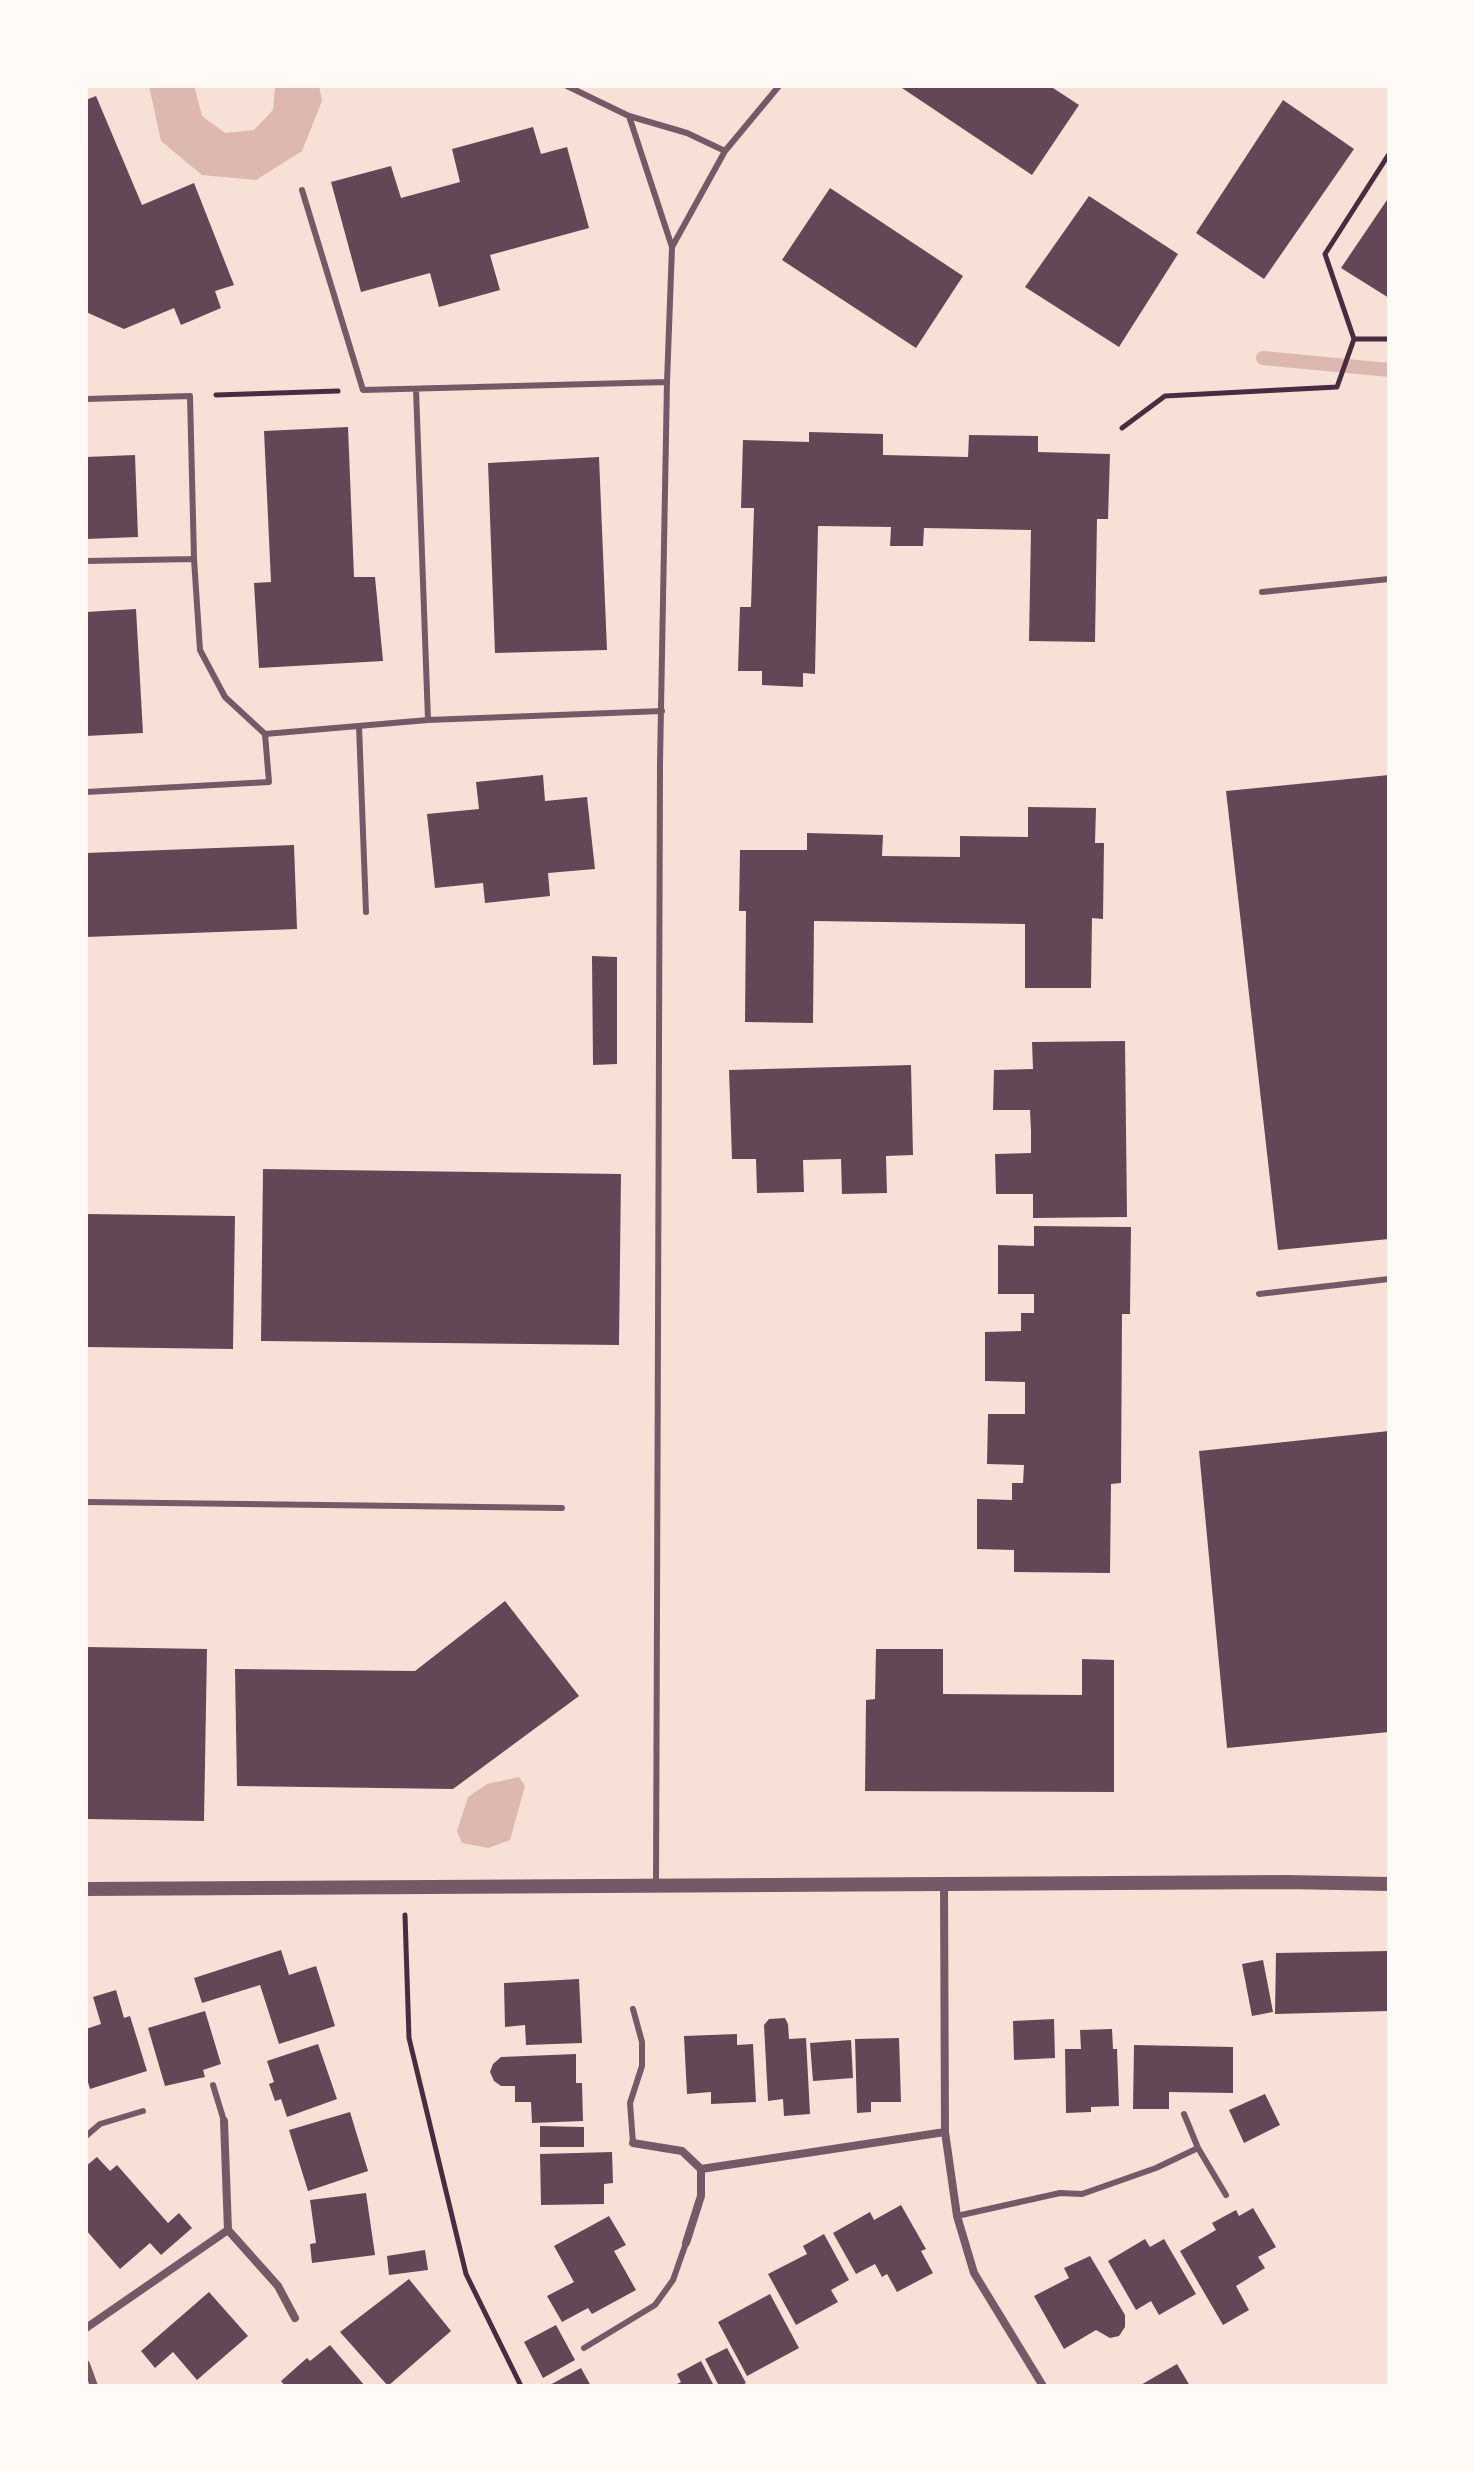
<!DOCTYPE html>
<html>
<head>
<meta charset="utf-8">
<style>
	body { margin:0 }
	#map { position:relative; width:1475px; height:2472px; overflow:hidden; background:#f7e1d7; font-family:"PT Sans Narrow",sans-serif }
	canvas { display:block }
	.frame { position:absolute; inset:0; border:88px solid #fffaf5; pointer-events:none }
</style>
</head>
<body>
<div id="map">
<canvas width="1475" height="2472"></canvas>
<div class="frame"></div>
</div>
<script>
const ctx = document.querySelector('canvas').getContext('2d');
ctx.lineJoin = 'round';
function fill(path, color) {
  ctx.fillStyle = color;
  ctx.fill(path, 'evenodd');
}
function poly(rows) {
  const path = new Path2D();
  for (const r of rows) {
    path.moveTo(r[0], r[1]);
    for (let i = 2; i < r.length; i += 2) path.lineTo(r[i], r[i + 1]);
  }
  return path;
}
function trace(path, color, width, dash) {
  ctx.strokeStyle = color;
  ctx.lineWidth = width;
  ctx.lineCap = dash ? 'butt' : 'round';
  ctx.setLineDash(dash || []);
  ctx.stroke(path);
}
const water = poly([
	[149,86,196,86,195,89,202,116,225,133,254,130,273,110,275,86,319,86,322,101,302,151,256,180,202,175,161,141],
	[519,1777,525,1786,510,1840,488,1848,462,1843,457,1831,468,1797,487,1784]
]);
const stream = poly([
	[1263,358,1389,370]
]);
const building = poly([
	[899,86,1050,86,1079,105,1032,175],
	[96,96,142,205,194,183,234,285,215,291,221,308,181,325,174,308,124,329,86,312,86,100],
	[1283,100,1354,149,1264,279,1196,233],
	[533,127,541,154,567,147,589,228,490,255,500,290,439,307,430,273,361,292,331,182,391,166,401,198,460,182,452,149],
	[830,188,963,276,916,348,782,260],
	[1089,196,1178,254,1119,347,1025,287],
	[1389,197,1389,298,1341,268],
	[348,427,354,577,375,577,383,661,259,668,254,583,271,582,264,431],
	[809,432,883,434,883,455,968,457,969,435,1038,436,1038,452,1110,454,1108,519,1097,519,1095,642,1029,641,1031,530,924,528,923,546,890,546,891,527,818,526,815,674,803,673,803,687,762,685,762,671,738,671,740,607,751,607,754,508,741,508,743,440,809,442],
	[135,455,138,537,86,539,86,457],
	[599,457,607,650,495,653,488,463],
	[136,609,143,733,86,736,86,612],
	[543,775,545,801,587,797,595,869,548,873,550,896,485,903,483,883,435,888,427,814,479,809,476,782],
	[1389,775,1389,1239,1278,1250,1226,791],
	[1028,807,1096,808,1095,843,1104,843,1103,919,1092,918,1091,988,1025,988,1025,924,814,921,813,1023,745,1022,746,911,739,911,740,850,807,850,807,833,883,835,882,856,960,857,960,836,1028,837],
	[294,845,297,929,86,937,86,853],
	[592,956,617,957,617,1064,593,1065],
	[1125,1041,1127,1217,1033,1218,1033,1194,996,1194,995,1154,1031,1153,1031,1131,1030,1110,993,1110,994,1070,1033,1069,1032,1042],
	[911,1065,913,1155,886,1156,887,1193,842,1194,841,1159,803,1160,804,1192,757,1193,756,1159,732,1159,729,1070],
	[263,1169,621,1174,619,1345,261,1341],
	[86,1214,235,1216,233,1349,86,1347],
	[1034,1226,1131,1227,1130,1314,1122,1314,1121,1483,1111,1484,1110,1573,1014,1572,1014,1550,977,1549,977,1499,1012,1500,1012,1483,1023,1483,1024,1465,987,1464,988,1414,1025,1414,1025,1382,985,1381,985,1332,1021,1331,1021,1313,1034,1313,1034,1294,998,1294,998,1245,1034,1246],
	[1389,1431,1389,1732,1227,1748,1199,1451],
	[505,1601,579,1696,453,1789,237,1786,235,1669,415,1671],
	[86,1647,207,1649,204,1821,86,1819],
	[876,1649,943,1649,943,1694,1082,1695,1082,1659,1114,1660,1114,1792,865,1791,866,1700,875,1699],
	[281,1950,289,1975,316,1966,335,2026,279,2044,260,1985,202,2003,194,1978],
	[1389,1951,1389,2011,1275,2014,1276,1953],
	[1263,1960,1273,2012,1252,2016,1242,1964],
	[579,1979,582,2043,526,2045,525,2025,505,2027,504,1983],
	[116,1990,124,2018,130,2016,147,2071,90,2089,86,2076,86,2029,101,2024,93,1997],
	[205,2011,221,2064,203,2070,205,2077,165,2086,148,2028],
	[785,2018,788,2024,789,2039,806,2038,810,2114,784,2116,783,2099,768,2101,764,2025,769,2019],
	[1054,2019,1055,2058,1014,2060,1013,2021],
	[1112,2029,1113,2049,1117,2049,1119,2106,1091,2107,1091,2112,1066,2113,1065,2049,1081,2049,1080,2030],
	[737,2034,737,2045,753,2044,756,2102,711,2104,711,2092,687,2094,684,2036],
	[899,2038,901,2102,871,2102,871,2112,857,2113,855,2039],
	[851,2040,853,2078,813,2081,810,2043],
	[318,2044,337,2099,287,2117,281,2099,275,2101,269,2084,274,2082,267,2061],
	[1134,2045,1233,2047,1233,2093,1169,2092,1169,2109,1133,2109],
	[576,2054,576,2083,582,2083,583,2121,532,2123,531,2102,515,2102,515,2086,501,2086,494,2081,490,2072,493,2064,501,2057],
	[1265,2094,1280,2125,1244,2143,1229,2110],
	[350,2112,368,2171,308,2191,289,2130],
	[540,2126,584,2127,584,2147,540,2147],
	[612,2152,613,2183,604,2184,604,2204,541,2205,540,2154],
	[97,2157,110,2171,117,2165,168,2223,179,2213,192,2228,161,2255,150,2243,120,2269,86,2230,86,2166],
	[366,2193,375,2255,312,2263,310,2244,316,2243,310,2200],
	[901,2205,926,2249,921,2251,933,2273,897,2292,887,2274,882,2277,875,2264,856,2274,833,2233,870,2212,874,2220],
	[1253,2208,1276,2247,1258,2257,1265,2268,1236,2286,1249,2310,1223,2325,1180,2251,1216,2230,1212,2223,1236,2210,1239,2216],
	[609,2216,626,2245,614,2251,636,2290,592,2314,588,2308,562,2322,547,2296,574,2282,554,2246],
	[824,2234,849,2280,831,2290,838,2302,796,2325,768,2274,807,2254,803,2246],
	[1145,2239,1150,2247,1164,2239,1196,2294,1159,2315,1151,2301,1136,2310,1108,2261],
	[425,2250,428,2270,389,2275,387,2256],
	[1090,2256,1125,2315,1125,2327,1119,2336,1110,2338,1096,2330,1064,2349,1034,2296,1069,2278,1064,2268],
	[409,2279,451,2331,388,2386,340,2332],
	[209,2292,248,2336,197,2380,173,2352,155,2368,141,2351],
	[770,2294,799,2348,747,2376,718,2322],
	[556,2325,575,2360,543,2378,524,2342],
	[330,2345,365,2386,285,2386,281,2381,307,2358,310,2361],
	[727,2348,746,2383,740,2386,719,2386,705,2359],
	[701,2361,714,2386,673,2386,681,2382,677,2374],
	[1177,2364,1190,2386,1139,2386],
	[581,2368,591,2386,548,2386]
]);
const path = poly([
	[1354,339,1389,339],
	[216,395,338,391],
	[1122,428,1165,396,1337,387,1354,339,1325,254,1389,154],
	[405,1915,409,2038,466,2274,521,2386]
]);
const service = poly([
	[567,86,629,116,687,133,725,151],
	[629,116,672,247],
	[302,190,363,390,667,382],
	[416,389,428,720],
	[86,399,190,396,194,559,200,650,225,697,265,734],
	[86,561,194,559],
	[1262,592,1389,579],
	[359,726,366,912],
	[86,792,269,782,265,734,428,720,662,711],
	[1259,1294,1389,1279],
	[86,1502,562,1508],
	[656,1884,660,763,667,382,672,247,725,151,779,86],
	[213,2085,224,2121],
	[1184,2114,1198,2148,1226,2195],
	[86,2136,100,2124,143,2111],
	[633,2143,630,2103,642,2066,642,2042,633,2009],
	[957,2216,1060,2193,1082,2194,1156,2168,1198,2148],
	[584,2348,655,2305,673,2280,686,2243]
]);
const minor = poly([
	[944,1884,945,2132,957,2216,974,2273,1043,2386],
	[633,2143,682,2151,701,2169],
	[228,2230,278,2286,295,2318],
	[686,2243,701,2196,701,2169,945,2132],
	[86,2328,228,2230,224,2121],
	[86,2364,94,2386]
]);
const tertiary = poly([
	[86,1889,1288,1882,1389,1884]
]);
fill(water, '#dcb8b0');
trace(stream, '#dcb8b0', 14);
fill(building, '#644757');
trace(path, '#4a2c40', 5);
trace(service, '#755966', 6);
trace(minor, '#755966', 8);
trace(tertiary, '#755966', 14);
</script>
</body>
</html>
